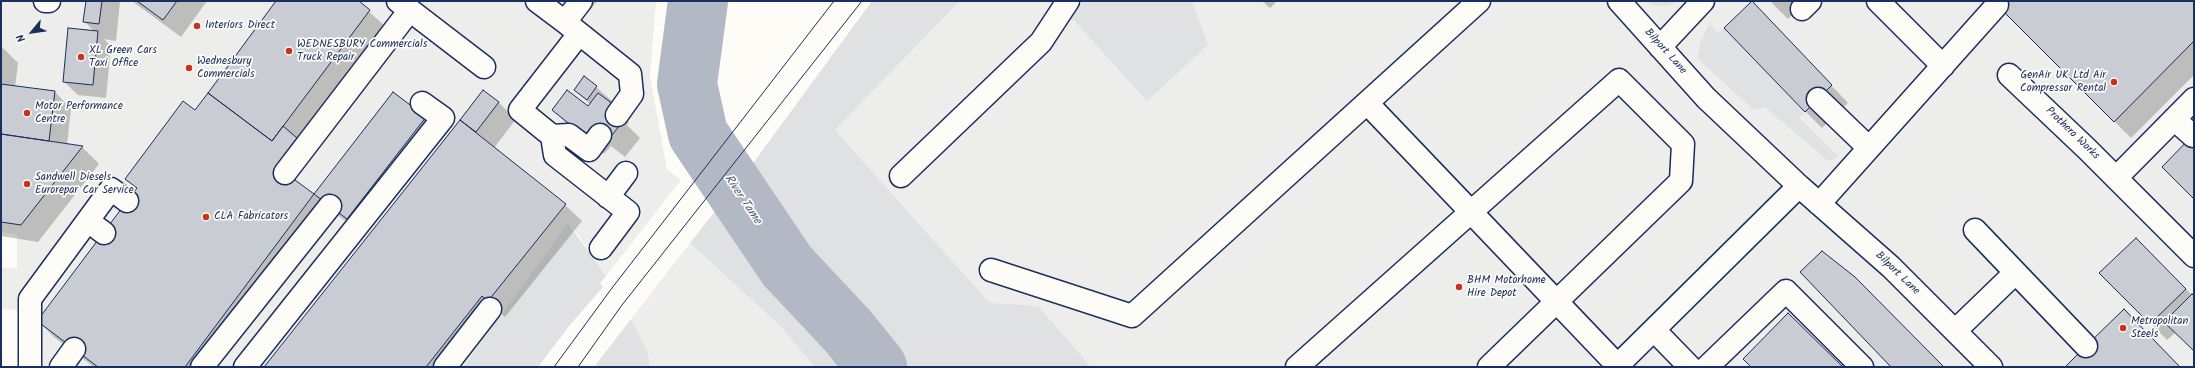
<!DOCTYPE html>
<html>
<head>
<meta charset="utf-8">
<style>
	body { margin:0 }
	#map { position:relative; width:2195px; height:368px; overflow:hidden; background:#fdfcf7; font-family:Kalam,sans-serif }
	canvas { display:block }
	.frame { position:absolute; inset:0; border:2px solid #1b2f5e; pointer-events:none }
	.north { position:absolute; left:12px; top:12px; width:40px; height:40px; -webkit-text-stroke:3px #fdfcf7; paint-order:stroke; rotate:241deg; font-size:11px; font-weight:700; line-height:16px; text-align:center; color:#1b2f5e }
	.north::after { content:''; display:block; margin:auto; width:14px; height:18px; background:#1b2f5e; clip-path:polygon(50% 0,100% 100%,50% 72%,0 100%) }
</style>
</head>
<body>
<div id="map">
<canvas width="2195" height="368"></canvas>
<div class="frame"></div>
<div class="north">N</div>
</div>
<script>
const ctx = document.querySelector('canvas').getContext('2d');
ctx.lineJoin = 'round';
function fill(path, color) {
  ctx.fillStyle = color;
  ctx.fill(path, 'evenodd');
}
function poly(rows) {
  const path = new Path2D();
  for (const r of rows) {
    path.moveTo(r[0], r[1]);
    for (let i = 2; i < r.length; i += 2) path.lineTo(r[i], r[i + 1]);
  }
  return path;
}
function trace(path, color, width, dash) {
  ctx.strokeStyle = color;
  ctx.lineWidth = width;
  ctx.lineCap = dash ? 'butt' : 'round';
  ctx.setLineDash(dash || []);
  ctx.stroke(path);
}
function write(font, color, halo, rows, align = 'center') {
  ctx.font = font + ' Kalam,sans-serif';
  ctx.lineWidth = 3.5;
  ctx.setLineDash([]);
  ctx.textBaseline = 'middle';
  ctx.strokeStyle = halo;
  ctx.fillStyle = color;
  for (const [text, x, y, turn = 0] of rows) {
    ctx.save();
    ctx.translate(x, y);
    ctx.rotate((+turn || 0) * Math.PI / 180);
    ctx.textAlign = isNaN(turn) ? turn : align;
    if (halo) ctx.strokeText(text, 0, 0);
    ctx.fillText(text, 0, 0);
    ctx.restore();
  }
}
const built = poly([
	[1,1,656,1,650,77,667,169,681,180,606,276,577,233,568,223,463,367,18,367,18,310,1,309,1,267,17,269,17,235,1,232],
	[960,1,2194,1,2194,367,1028,367,990,303,835,130],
	[690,243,779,325,815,367,650,367,648,352,631,319]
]);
const green = poly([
	[872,1,960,1,835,130,990,303,1038,306,1091,367,815,367,779,325,690,243,751,166],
	[1083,1,1192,1,1208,45,1147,101,1071,17],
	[1647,1,1680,1,1666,6,1651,5],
	[1709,24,1718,33,1724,28,1805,112,1799,118,1839,157,1828,161,1765,107,1754,110,1698,59,1700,44],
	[568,223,606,276,600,283,603,287,570,325,538,367,463,367],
	[631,319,648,352,650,367,594,367]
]);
const shadow = poly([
	[87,1,120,1,116,41,104,39,111,46,106,98,78,95,64,82,95,32,84,21],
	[132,1,207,1,181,37],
	[278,1,357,1,386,27,300,142,313,155,294,181,314,196,393,93,425,118,442,134,364,235,331,210,215,367,94,367,55,338,38,321,137,189,126,179,195,112],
	[581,1,597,1,591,9],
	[1262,1,1277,1,1270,8],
	[1770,1,1807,1,1788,19],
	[1994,1,2194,1,2194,75,2131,138],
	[1768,19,1848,103,1822,128,1805,111],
	[1,46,18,63,15,87,55,92,71,109,67,145,82,147,99,164,38,242,1,236],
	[585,77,614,103,612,105,629,122,627,125,640,138,625,157,611,146,604,154,570,127,553,110,588,107,590,104,575,90],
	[483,91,499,103,516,119,494,148,565,205,582,221,505,317,500,313,456,367,265,367],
	[2136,239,2194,297,2194,350,2176,332,2167,340,2101,273]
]);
const river = poly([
	[698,1,687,84,698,134,787,266,848,331,877,367]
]);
const building = poly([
	[86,1,102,1,99,24,83,22,86,1],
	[137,1,177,1,163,20,137,1],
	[276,1,359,1,370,10,272,141,208,93,276,1],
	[1752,1,1832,85,1805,112,1724,28,1752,1],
	[1993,1,2194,1,2194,41,2114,122,1993,1],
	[68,28,98,31,93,85,63,82,68,28],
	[584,76,597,86,587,100,574,90,584,76],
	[1,84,55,91,49,141,1,134,1,84],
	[483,90,499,102,476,132,460,120,483,90],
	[567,90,588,106,598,93,613,104,624,120,608,140,587,138,552,110,567,90],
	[393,92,426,117,347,219,314,194,393,92],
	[208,93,272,141,283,126,297,138,276,166,314,194,185,367,98,367,37,321,137,188,125,179,183,101,195,110,208,93],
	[460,120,566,204,558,214,488,301,482,296,426,367,264,367,460,120],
	[1,134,83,146,21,225,1,222,1,134],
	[2194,134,2194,199,2162,167,2194,134],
	[2136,238,2186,289,2150,324,2099,273,2136,238],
	[1822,251,1855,277,1944,367,1891,367,1800,272,1822,251],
	[2192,294,2194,296,2194,351,2164,322,2192,294],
	[2124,309,2180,367,2065,367,2086,346,2124,309],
	[1788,313,1843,367,1751,367,1743,359,1788,313]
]);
const minor = poly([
	[45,1,49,1],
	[398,1,484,67],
	[537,1,565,22,581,1],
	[1619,1,1706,98,1799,186,1891,267,1991,367],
	[1878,1,1943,66],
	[1802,9,1810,1],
	[565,22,630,74,632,94,617,115],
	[579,34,520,110,552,136,569,135,589,150,600,135],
	[1660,47,1703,1],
	[2009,75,2087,149,2194,256],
	[1818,99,1869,148],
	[1367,103,1618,366],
	[2174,119,2193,136],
	[552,136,555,155,628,212,601,248],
	[285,173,410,10],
	[901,176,1041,42,1068,1],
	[2116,178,2194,99],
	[608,197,626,173],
	[1819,204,1997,5],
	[88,221,104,233],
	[1975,230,2086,346],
	[991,270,1132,316,1479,1],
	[1654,330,1690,367],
	[1955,331,2015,273],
	[30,367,30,299,111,189,127,201],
	[61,367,74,349],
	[202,367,330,206],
	[245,367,443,118,422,103],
	[445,367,490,309],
	[1297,367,1619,80,1683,144,1681,181,1489,367],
	[1616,367,1799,186],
	[1707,367,1786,291,1862,367]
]);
const tram = poly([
	[554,367,612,288,834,1],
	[578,367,622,305,862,1]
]);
const markers = [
	[197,26,4,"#c8321e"],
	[289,51,4,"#c8321e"],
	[81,57,4,"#c8321e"],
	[189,68,4,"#c8321e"],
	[2114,82,4,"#c8321e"],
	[27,113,4,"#c8321e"],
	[27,184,4,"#c8321e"],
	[206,217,4,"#c8321e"],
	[1459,287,4,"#c8321e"],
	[2123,328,4,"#c8321e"]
];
const poiNames = [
	["Interiors Direct",205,26],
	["WEDNESBURY Commercials",297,45],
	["Truck Repair",297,58],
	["XL Green Cars",89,51],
	["Taxi Office",89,64],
	["Wednesbury",197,62],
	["Commercials",197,75],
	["GenAir UK Ltd Air",2106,76,"right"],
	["Compressor Rental",2106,89,"right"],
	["Motor Performance",35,107],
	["Centre",35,120],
	["Sandwell Diesels",35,178],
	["Eurorepar Car Service",35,191],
	["CLA Fabricators",214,217],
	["BHM Motorhome",1467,281],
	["Hire Depot",1467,294],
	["Metropolitan",2131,322],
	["Steels",2131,335]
];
const streetNames = [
	["Bilport Lane",1665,52,48],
	["Prothero Works",2072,134,44],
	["Bilport Lane",1897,274,44]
];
const waterNames = [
	["River Tame",742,200,56]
];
fill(built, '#edeeec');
fill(green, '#e0e1e3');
fill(shadow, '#0003');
trace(river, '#b3b8c5', 60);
fill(building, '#c9ccd3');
trace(building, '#1b2f5e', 1);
trace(minor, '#1b2f5e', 25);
trace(minor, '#fdfcf7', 22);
trace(tram, '#1b2f5e', 1);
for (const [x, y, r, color] of markers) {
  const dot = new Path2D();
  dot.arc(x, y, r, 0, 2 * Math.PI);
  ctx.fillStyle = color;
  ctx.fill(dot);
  trace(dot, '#fdfcf7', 1.5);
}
write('11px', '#1b2f5e', '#fdfcf7', poiNames, 'left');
write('11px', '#1b2f5e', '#fdfcf7', streetNames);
write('italic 12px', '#49587d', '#fdfcf7', waterNames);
</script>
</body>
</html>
